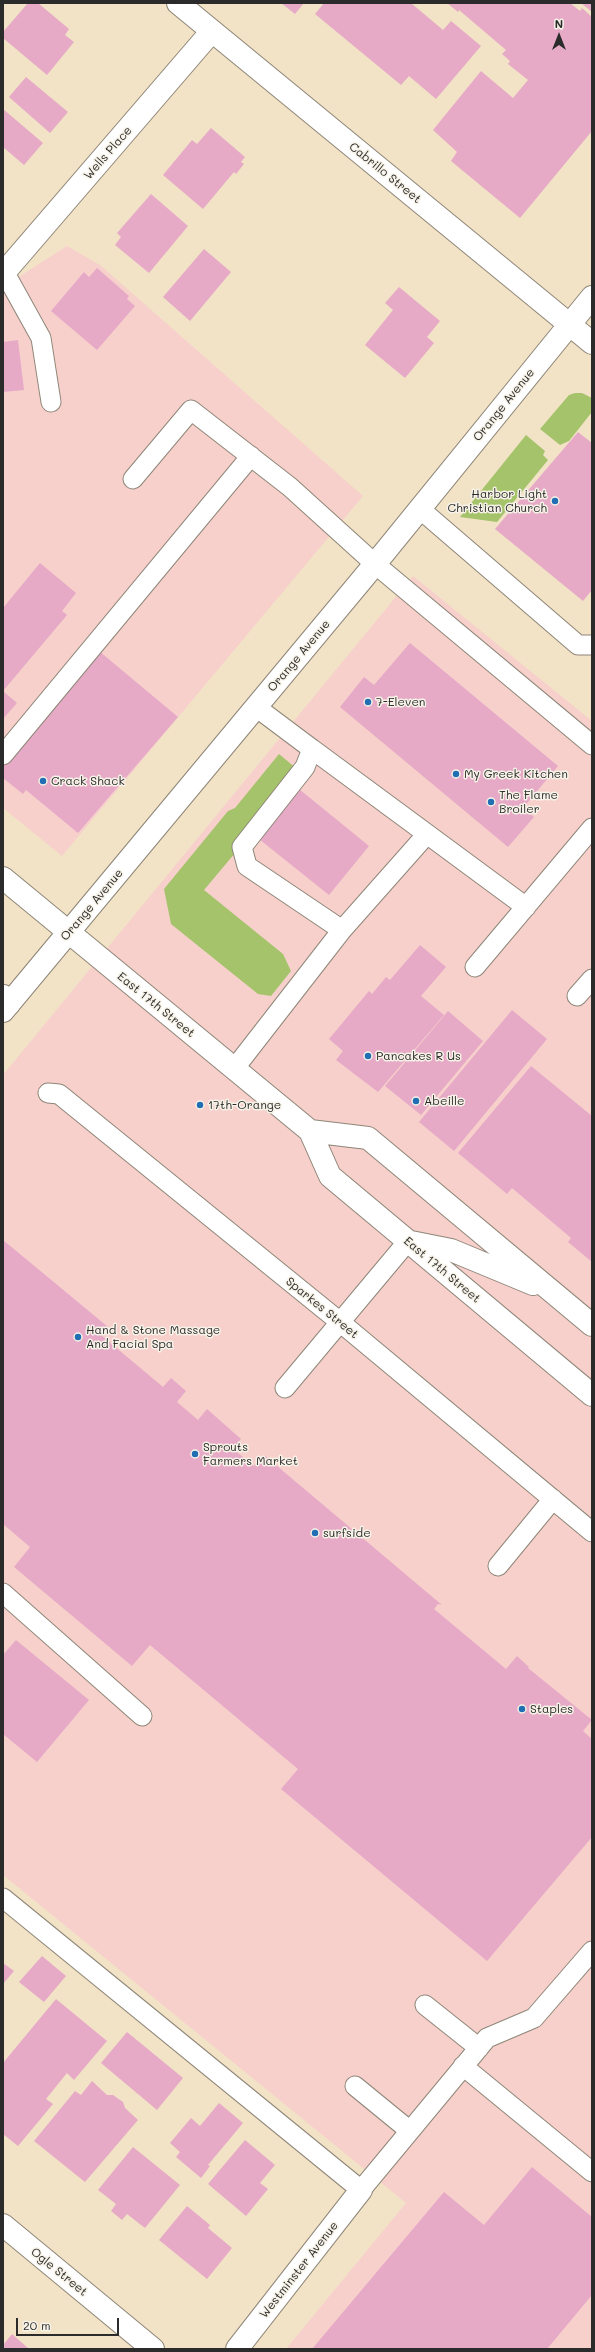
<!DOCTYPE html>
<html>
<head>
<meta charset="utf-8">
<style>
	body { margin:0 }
	#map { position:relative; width:595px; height:2352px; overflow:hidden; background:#f2e2c6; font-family:Mali,sans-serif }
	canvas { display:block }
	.frame { position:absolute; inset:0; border:4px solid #2b2b2b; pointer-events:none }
	.north { position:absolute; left:539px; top:16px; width:40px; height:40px; -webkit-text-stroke:3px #f7f3e8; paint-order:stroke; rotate:0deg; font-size:11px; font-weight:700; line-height:16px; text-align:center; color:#2b2b2b }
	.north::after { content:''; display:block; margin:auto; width:14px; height:18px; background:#2b2b2b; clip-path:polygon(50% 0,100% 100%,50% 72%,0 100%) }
	.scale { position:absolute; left:16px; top:2318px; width:103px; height:18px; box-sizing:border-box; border:2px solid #2b2b2b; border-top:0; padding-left:5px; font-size:12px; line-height:14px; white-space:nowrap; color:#2b2b2b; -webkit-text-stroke:3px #f7f3e8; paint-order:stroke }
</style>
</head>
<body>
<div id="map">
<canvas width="595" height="2352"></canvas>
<div class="frame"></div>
<div class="north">N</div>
<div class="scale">20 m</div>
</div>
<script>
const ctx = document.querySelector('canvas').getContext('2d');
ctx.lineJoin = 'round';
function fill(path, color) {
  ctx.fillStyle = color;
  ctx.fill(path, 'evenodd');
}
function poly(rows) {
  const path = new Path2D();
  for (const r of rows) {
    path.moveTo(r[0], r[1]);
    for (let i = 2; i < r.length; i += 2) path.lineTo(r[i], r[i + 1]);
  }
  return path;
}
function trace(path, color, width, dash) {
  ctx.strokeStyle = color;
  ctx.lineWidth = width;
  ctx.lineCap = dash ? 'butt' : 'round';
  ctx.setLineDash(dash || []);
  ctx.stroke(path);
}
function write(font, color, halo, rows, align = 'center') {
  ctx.font = font + ' Mali,sans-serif';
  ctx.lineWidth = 3;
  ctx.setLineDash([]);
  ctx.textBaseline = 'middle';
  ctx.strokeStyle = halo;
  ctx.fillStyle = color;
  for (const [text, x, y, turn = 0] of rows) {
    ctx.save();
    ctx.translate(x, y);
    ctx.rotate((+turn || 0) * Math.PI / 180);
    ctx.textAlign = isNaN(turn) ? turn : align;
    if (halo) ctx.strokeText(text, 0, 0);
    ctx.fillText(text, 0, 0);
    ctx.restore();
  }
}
const built = poly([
	[67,246,100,265,363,496,62,856,3,808,3,287],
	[413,576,592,721,592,2349,286,2349,406,2203,3,1875,3,1075]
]);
const green = poly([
	[575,393,582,393,592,398,592,412,569,441,560,445,540,429,569,395],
	[526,435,545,451,543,455,548,460,497,522,460,517],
	[279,754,297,769,298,778,204,890,283,954,291,971,271,996,258,994,171,924,164,889,228,811,235,808]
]);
const building = poly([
	[28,3,38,3,69,29,65,35,74,42,47,75,3,38,3,32],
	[281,3,304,3,295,14],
	[324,3,411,3,443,30,451,21,481,46,436,99,409,76,401,85,315,14],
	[447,3,570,3,580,11,582,8,592,17,592,131,520,218,451,161,457,152,433,130,481,71,513,98,528,80,508,64,510,61,502,54,506,50,459,10,458,12],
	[581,3,592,3,592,12],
	[26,77,68,112,50,133,9,97],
	[3,109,43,143,24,165,3,147],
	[211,128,245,157,241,162,244,164,236,174,234,172,203,209,163,175,192,140,197,144],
	[151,194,188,226,149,273,115,245,121,237,117,233],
	[204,249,231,272,190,321,163,297],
	[97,268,129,296,127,299,135,306,97,350,51,311,84,272,89,277],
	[399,287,440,321,427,337,434,343,405,378,365,345,393,310,385,303],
	[18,340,24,390,3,392,3,342],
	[578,432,592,443,592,590,583,601,495,529],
	[40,563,76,593,62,611,67,615,3,691,17,703,3,719,3,608],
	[410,643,558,766,523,808,534,817,508,847,340,707,364,677,374,685],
	[99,651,178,717,78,833,26,790,23,794,3,778,3,766],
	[299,789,369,846,329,895,259,839],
	[420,945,446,967,421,996,444,1015,378,1092,336,1060,343,1051,329,1039,369,991,372,994,386,977,390,980],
	[512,1010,547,1039,454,1151,419,1122],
	[448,1011,483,1041,421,1115,385,1086],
	[531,1066,592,1116,592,1262,568,1242,571,1238,512,1188,507,1194,458,1153],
	[3,1240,108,1327,101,1335,163,1387,171,1378,186,1391,177,1402,198,1420,207,1409,241,1439,233,1449,254,1466,264,1455,442,1605,438,1604,434,1609,506,1669,517,1656,529,1667,528,1668,592,1720,583,1731,592,1739,592,1837,487,1961,281,1789,298,1769,150,1645,132,1666,14,1567,30,1547,3,1524],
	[16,1640,89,1700,37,1762,3,1734,3,1655],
	[42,1956,66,1976,44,2002,19,1982],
	[3,1963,14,1971,3,1984],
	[56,1999,107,2041,74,2080,67,2073,46,2099,53,2104,18,2146,3,2134,3,2063],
	[127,2032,183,2078,157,2110,101,2063],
	[92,2081,107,2095,113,2095,123,2102,125,2108,138,2120,85,2182,34,2141,75,2091,81,2095],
	[219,2103,243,2123,208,2165,210,2166,201,2178,176,2157,180,2152,170,2143,191,2118,200,2126],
	[245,2140,275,2165,260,2183,268,2189,246,2216,208,2184],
	[133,2147,180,2185,145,2228,127,2214,122,2220,111,2211,116,2204,98,2190],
	[532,2167,592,2217,592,2295,547,2349,312,2349,444,2192,484,2225],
	[187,2206,210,2225,208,2228,232,2248,207,2279,159,2240],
	[12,2334,29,2349,3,2349,3,2345]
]);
const lane = poly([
	[5,273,41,338,51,402],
	[133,479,191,410,290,487,375,564,592,745],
	[420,509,578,645,592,645],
	[312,749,526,907],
	[3,755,251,456],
	[342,930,427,834],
	[475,967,592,828],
	[577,996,592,979],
	[234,1069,342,930,247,866,242,847,305,767,312,749,256,707],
	[48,1093,59,1094,340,1322,592,1532],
	[285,1388,408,1241],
	[498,1566,553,1499],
	[3,1593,142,1716],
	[3,1898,361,2190,487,2038,534,2018,592,1951],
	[425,2005,479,2048],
	[463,2066,592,2172],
	[355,2086,410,2131]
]);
const street = poly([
	[178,3,592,343],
	[3,274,212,31],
	[3,1011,375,564,592,297],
	[3,2225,153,2349],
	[237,2349,361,2190]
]);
const secondary = poly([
	[3,878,310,1131,330,1176,592,1395],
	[3,996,9,1004],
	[310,1131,368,1138,592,1325],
	[411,1242,451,1250,533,1284]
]);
const markers = [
	[555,501,4,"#1f6fb2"],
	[368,702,4,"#1f6fb2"],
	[456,774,4,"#1f6fb2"],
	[43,781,4,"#1f6fb2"],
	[491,802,4,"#1f6fb2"],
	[368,1056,4,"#1f6fb2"],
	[416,1101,4,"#1f6fb2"],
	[200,1105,4,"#1f6fb2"],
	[78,1337,4,"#1f6fb2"],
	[195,1454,4,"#1f6fb2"],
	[315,1533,4,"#1f6fb2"],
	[522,1709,4,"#1f6fb2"]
];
const streetNames = [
	["Wells Place",108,153,-49],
	["Cabrillo Street",385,173,39],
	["Orange Avenue",504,405,-51],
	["Orange Avenue",299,656,-50],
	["Orange Avenue",92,905,-50],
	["East 17th Street",156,1005,39],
	["East 17th Street",442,1270,40],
	["Sparkes Street",322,1308,39],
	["Westminster Avenue",299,2270,-52],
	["Ogle Street",59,2272,39]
];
const poiNames = [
	["Harbor Light",547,494,"right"],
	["Christian Church",547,508,"right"],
	["7-Eleven",376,702],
	["My Greek Kitchen",464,774],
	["Crack Shack",51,781],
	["The Flame",499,795],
	["Broiler",499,809],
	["Pancakes R Us",376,1056],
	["Abeille",424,1101],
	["17th-Orange",208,1105],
	["Hand & Stone Massage",86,1330],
	["And Facial Spa",86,1344],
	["Sprouts",203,1447],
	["Farmers Market",203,1461],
	["surfside",323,1533],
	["Staples",530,1709]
];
fill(built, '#f7d0cc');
fill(green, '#a4c36a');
fill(building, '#e6aac7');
trace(lane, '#8e8678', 21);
trace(street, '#8e8678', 24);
trace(secondary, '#8e8678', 24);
trace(lane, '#fff', 19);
trace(street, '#fff', 22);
trace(secondary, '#fff', 22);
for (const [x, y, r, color] of markers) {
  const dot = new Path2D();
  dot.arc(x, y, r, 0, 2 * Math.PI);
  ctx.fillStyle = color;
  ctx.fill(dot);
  trace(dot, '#f7f3e8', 1.5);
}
write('12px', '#2b2b2b', '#f7f3e8', streetNames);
write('12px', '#2b2b2b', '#f7f3e8', poiNames, 'left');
</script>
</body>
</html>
